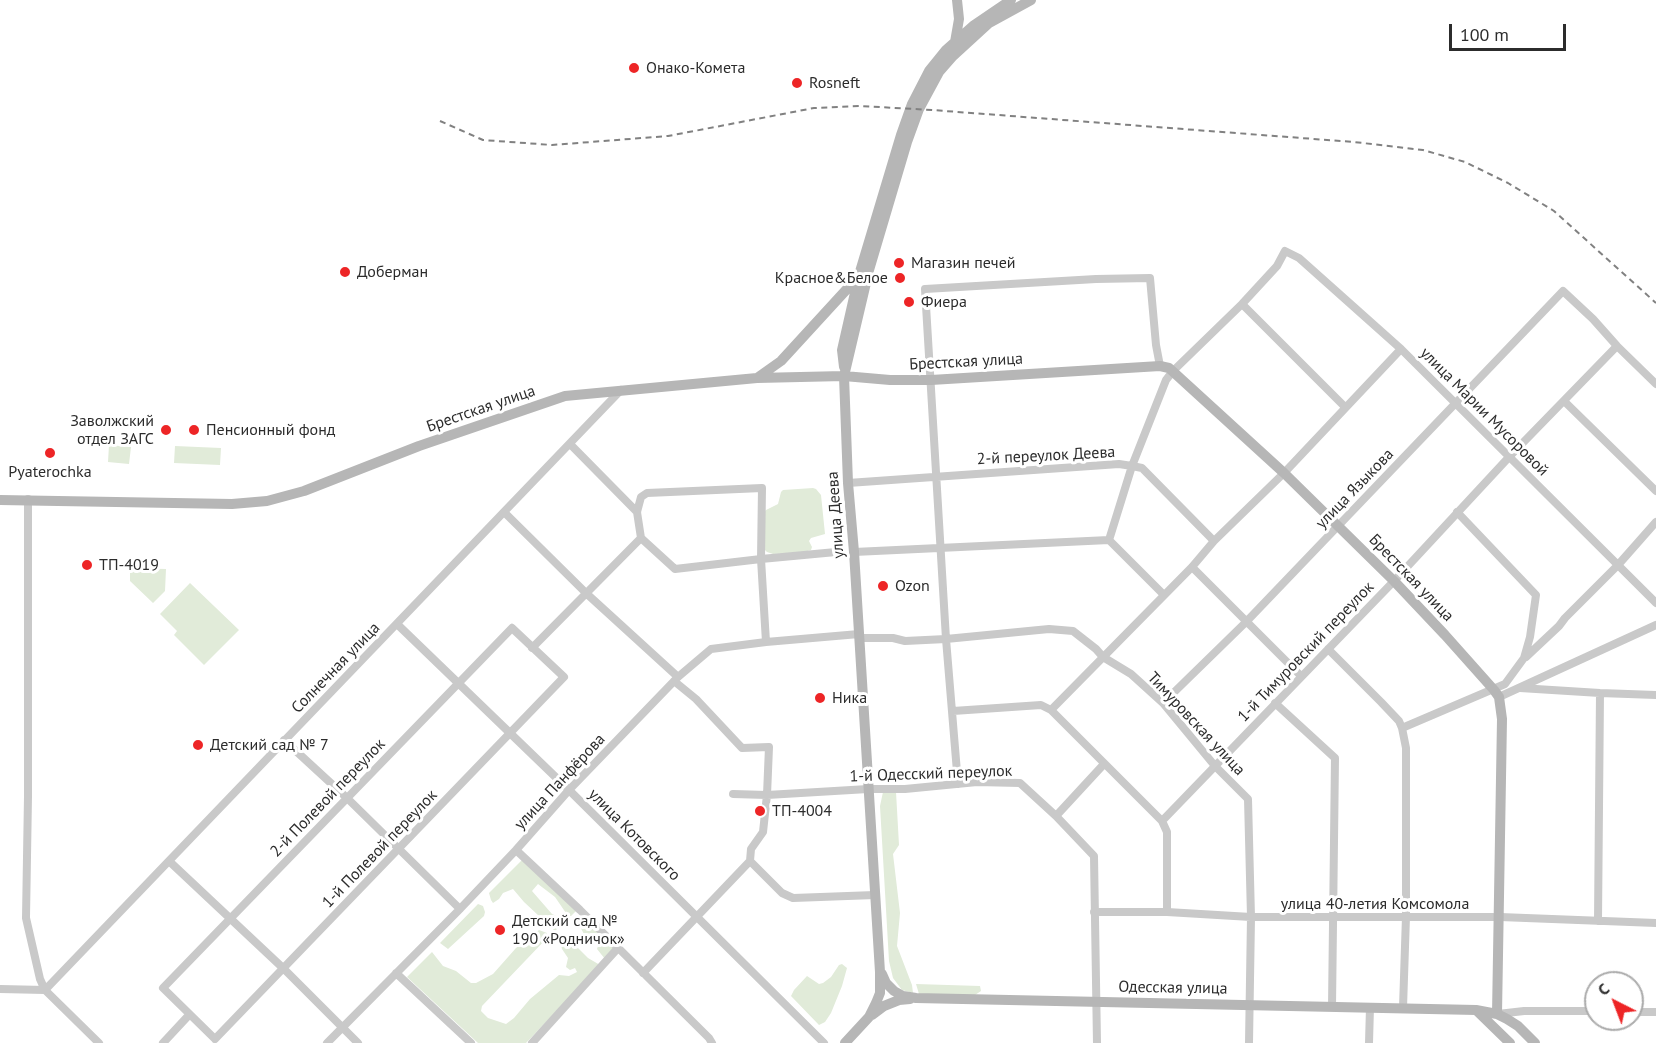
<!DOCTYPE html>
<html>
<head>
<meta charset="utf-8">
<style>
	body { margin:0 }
	#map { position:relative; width:1656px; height:1043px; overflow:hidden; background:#fff; font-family:"PT Sans",sans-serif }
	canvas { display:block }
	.north { position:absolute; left:1584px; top:971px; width:60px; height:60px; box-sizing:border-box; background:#fff; border:2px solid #ababab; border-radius:50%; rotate:318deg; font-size:16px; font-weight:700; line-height:24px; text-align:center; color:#2c2c2c }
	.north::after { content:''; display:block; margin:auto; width:21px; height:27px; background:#ed2526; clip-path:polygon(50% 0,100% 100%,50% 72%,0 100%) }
	.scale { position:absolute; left:1449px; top:24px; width:117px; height:27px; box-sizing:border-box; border:3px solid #2c2c2c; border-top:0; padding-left:8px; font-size:18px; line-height:21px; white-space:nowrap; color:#2c2c2c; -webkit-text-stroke:4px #fff; paint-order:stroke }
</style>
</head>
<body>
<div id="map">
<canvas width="1656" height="1043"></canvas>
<div class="north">С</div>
<div class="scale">100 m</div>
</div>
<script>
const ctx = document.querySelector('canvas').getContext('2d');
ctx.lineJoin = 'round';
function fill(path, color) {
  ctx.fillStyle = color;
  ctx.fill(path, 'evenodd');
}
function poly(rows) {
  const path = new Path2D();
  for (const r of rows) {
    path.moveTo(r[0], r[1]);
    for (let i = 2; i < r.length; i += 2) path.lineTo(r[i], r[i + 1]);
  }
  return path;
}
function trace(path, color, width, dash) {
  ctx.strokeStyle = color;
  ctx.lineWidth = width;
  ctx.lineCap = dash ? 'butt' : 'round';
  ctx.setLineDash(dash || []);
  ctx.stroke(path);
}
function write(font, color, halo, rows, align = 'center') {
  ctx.font = font + ' "PT Sans",sans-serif';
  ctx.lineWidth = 6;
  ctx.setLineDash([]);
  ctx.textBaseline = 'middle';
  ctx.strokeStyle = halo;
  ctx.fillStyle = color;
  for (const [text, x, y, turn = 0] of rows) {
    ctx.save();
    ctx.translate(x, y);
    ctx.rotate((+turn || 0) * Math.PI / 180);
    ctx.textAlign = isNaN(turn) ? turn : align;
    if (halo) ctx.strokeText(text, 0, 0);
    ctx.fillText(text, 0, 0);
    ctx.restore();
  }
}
const green = poly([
	[109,445,131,447,129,464,108,462],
	[175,446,221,448,220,465,174,463],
	[813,488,816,489,821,495,825,534,811,538,809,541,812,547,811,550,800,553,773,554,767,552,762,547,762,515,766,510,778,504,781,492,783,490],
	[130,568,166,569,165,591,153,603,130,581],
	[190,583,239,630,204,665,174,635,177,631,160,614],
	[883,792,896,792,899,845,893,854,900,913,897,946,912,985,913,993,902,990,893,978,889,961,880,806],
	[522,860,577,910,571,916,568,916,555,897,538,884,532,891,552,914,563,919,563,923,555,931,524,902,513,889,503,893,499,899,493,903,491,900,489,893],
	[478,904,483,906,485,912,484,916,448,949,440,943],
	[583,916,617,947,605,959,597,949,599,943,596,941,591,940,584,934,578,923],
	[539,930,547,933,547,938,482,1006,481,1011,488,1018,506,1024,514,1018,530,999,559,975,569,976,577,972,575,968,570,970,566,967,568,958,562,949,561,945,568,938,588,958,600,965,526,1043,478,1043,407,977,432,952,443,966,456,971,471,983,476,983,493,974,516,948],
	[842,964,847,968,842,986,831,1013,825,1022,819,1025,791,996,794,990,807,976,819,984,823,983,831,977,839,965],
	[916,984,980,986,981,991,975,995,919,994]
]);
const street = poly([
	[1242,304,1345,407],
	[1564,401,1656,491],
	[570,444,637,512],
	[848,483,1119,464,1132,466,1142,468,1214,541],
	[28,499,28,796,26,918,40,979,45,990,99,1043],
	[504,512,587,594,678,677],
	[1109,540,1132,466,1166,380,1173,371,1242,304,1277,266,1285,251,1299,258,1401,349,1656,603],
	[854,552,1109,540,1164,595],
	[1192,567,1301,676],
	[397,624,569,790,824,1043],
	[512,628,564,677,215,1039,163,988,512,628],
	[859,638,893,638,905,641,946,639,1049,629,1073,631,1096,649,1103,657,1131,674,1163,703,1215,766,1248,799,1251,917,1249,1043],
	[766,642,761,559,762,488,647,493,641,497,637,512,641,538,675,569,761,559,836,552],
	[532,648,641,538],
	[1328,649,1381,702,1399,721,1402,728,1406,748,1406,916,1403,1008],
	[1526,657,1559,626,1565,618,1618,565,1656,522],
	[674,681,696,699,742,748,769,747,767,795,763,832,751,849,750,861],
	[1520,688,1600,693,1656,695],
	[1499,697,1656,625],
	[1163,703,1246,622,1563,291,1593,319,1617,346,1656,384],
	[1275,703,1335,758,1332,1007],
	[1051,710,1192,567,1214,541,1284,473,1401,349],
	[953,711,1041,705,1051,710,1162,821,1167,832,1167,912],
	[1402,728,1505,684,1524,658,1530,637,1536,595,1457,512],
	[284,740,347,798,460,909],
	[958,784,946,639,925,289,1096,279,1150,278,1156,345,1160,366],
	[733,794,767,795,868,789,905,789,977,782,1020,783,1056,816,1094,856,1097,1043],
	[1056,816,1104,764],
	[1162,821,1394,581,1510,456,1617,346],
	[516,850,580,910,709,1038,712,1043],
	[169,861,284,969,358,1043],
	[750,861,782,893,793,898,875,895],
	[1094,912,1167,912,1251,917,1500,917,1656,923],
	[1598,921,1600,693],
	[396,973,471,1043],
	[643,973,750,861],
	[0,989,45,990],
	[45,990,621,390],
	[1632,1012,1656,1012],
	[1498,1014,1524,1011,1596,1011],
	[163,1043,189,1015],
	[327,1043,458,911,516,850,569,790,678,677,711,649,766,642,859,634],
	[532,1043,618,948],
	[1369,1043,1370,1007]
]);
const secondary = poly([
	[955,42,959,19,957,0],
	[844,367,842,350,859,275,901,135,912,104,929,71,946,50,973,26,1011,0],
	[757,378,781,361,858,277],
	[0,500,232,504,267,501,304,491,419,446,565,396,757,378,844,376,890,380,931,380,1160,366,1169,368,1284,473,1394,581,1445,635,1494,690,1499,697,1502,719,1497,1014],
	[882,974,886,983,894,991,903,996,916,998,1476,1010,1497,1014,1507,1019,1518,1026,1535,1043],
	[1476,1010,1510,1043],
	[872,1015,884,1006,899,1000,910,999],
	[845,1043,869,1017,876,1003,880,993,880,972,854,552,848,483,844,376,869,270,907,142,919,109,939,72,953,56,989,23,1031,0]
]);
const rail = poly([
	[440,121,483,140,552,145,668,136,814,108,861,106,932,110,1354,142,1423,150,1465,162,1508,183,1554,211,1656,303]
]);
const markers = [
	[634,68,6,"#ed2526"],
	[797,83,6,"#ed2526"],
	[899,263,6,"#ed2526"],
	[345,272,6,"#ed2526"],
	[900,278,6,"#ed2526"],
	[909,302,6,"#ed2526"],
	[166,430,6,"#ed2526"],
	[194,430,6,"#ed2526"],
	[50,453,6,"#ed2526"],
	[87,565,6,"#ed2526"],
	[883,586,6,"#ed2526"],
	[820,698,6,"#ed2526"],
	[198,745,6,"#ed2526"],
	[760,811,6,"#ed2526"],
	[500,930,6,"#ed2526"]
];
const poiNames = [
	["Онако-Комета",646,68],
	["Rosneft",809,83],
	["Магазин печей",911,263],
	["Доберман",357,272],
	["Красное&Белое",888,278,"right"],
	["Фиера",921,302],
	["Заволжский",154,421,"right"],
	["отдел ЗАГС",154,439,"right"],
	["Пенсионный фонд",206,430],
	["Pyaterochka",50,472,"center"],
	["ТП-4019",99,565],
	["Ozon",895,586],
	["Ника",832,698],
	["Детский сад № 7",210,745],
	["ТП-4004",772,811],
	["Детский сад №",512,921],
	["190 «Родничок»",512,939]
];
const streetNames = [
	["Брестская улица",966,362,-3],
	["Брестская улица",481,409,-19],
	["улица Марии Мусоровой",1484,412,45],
	["2-й переулок Деева",1046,456,-3],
	["улица Языкова",1355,489,-46],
	["улица Деева",836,515,-94],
	["Брестская улица",1411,578,46],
	["1-й Тимуровский переулок",1306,652,-46],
	["Солнечная улица",336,668,-46],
	["Тимуровская улица",1196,724,47],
	["1-й Одесский переулок",931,774,-2],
	["улица Панфёрова",560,782,-47],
	["2-й Полевой переулок",328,798,-46],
	["улица Котовского",634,835,45],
	["1-й Полевой переулок",380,849,-46],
	["улица 40-летия Комсомола",1375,904],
	["Одесская улица",1173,988,1]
];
fill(green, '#e1ebd9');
trace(street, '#c9c9c9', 8);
trace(secondary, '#b6b6b6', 10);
trace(rail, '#818181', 2, [6, 4.5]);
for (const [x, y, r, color] of markers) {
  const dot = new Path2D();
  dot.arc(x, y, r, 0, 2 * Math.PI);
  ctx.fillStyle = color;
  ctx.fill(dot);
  trace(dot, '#fff', 2);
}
write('16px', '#2c2c2c', '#fff', poiNames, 'left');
write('16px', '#2c2c2c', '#fff', streetNames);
</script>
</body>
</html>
